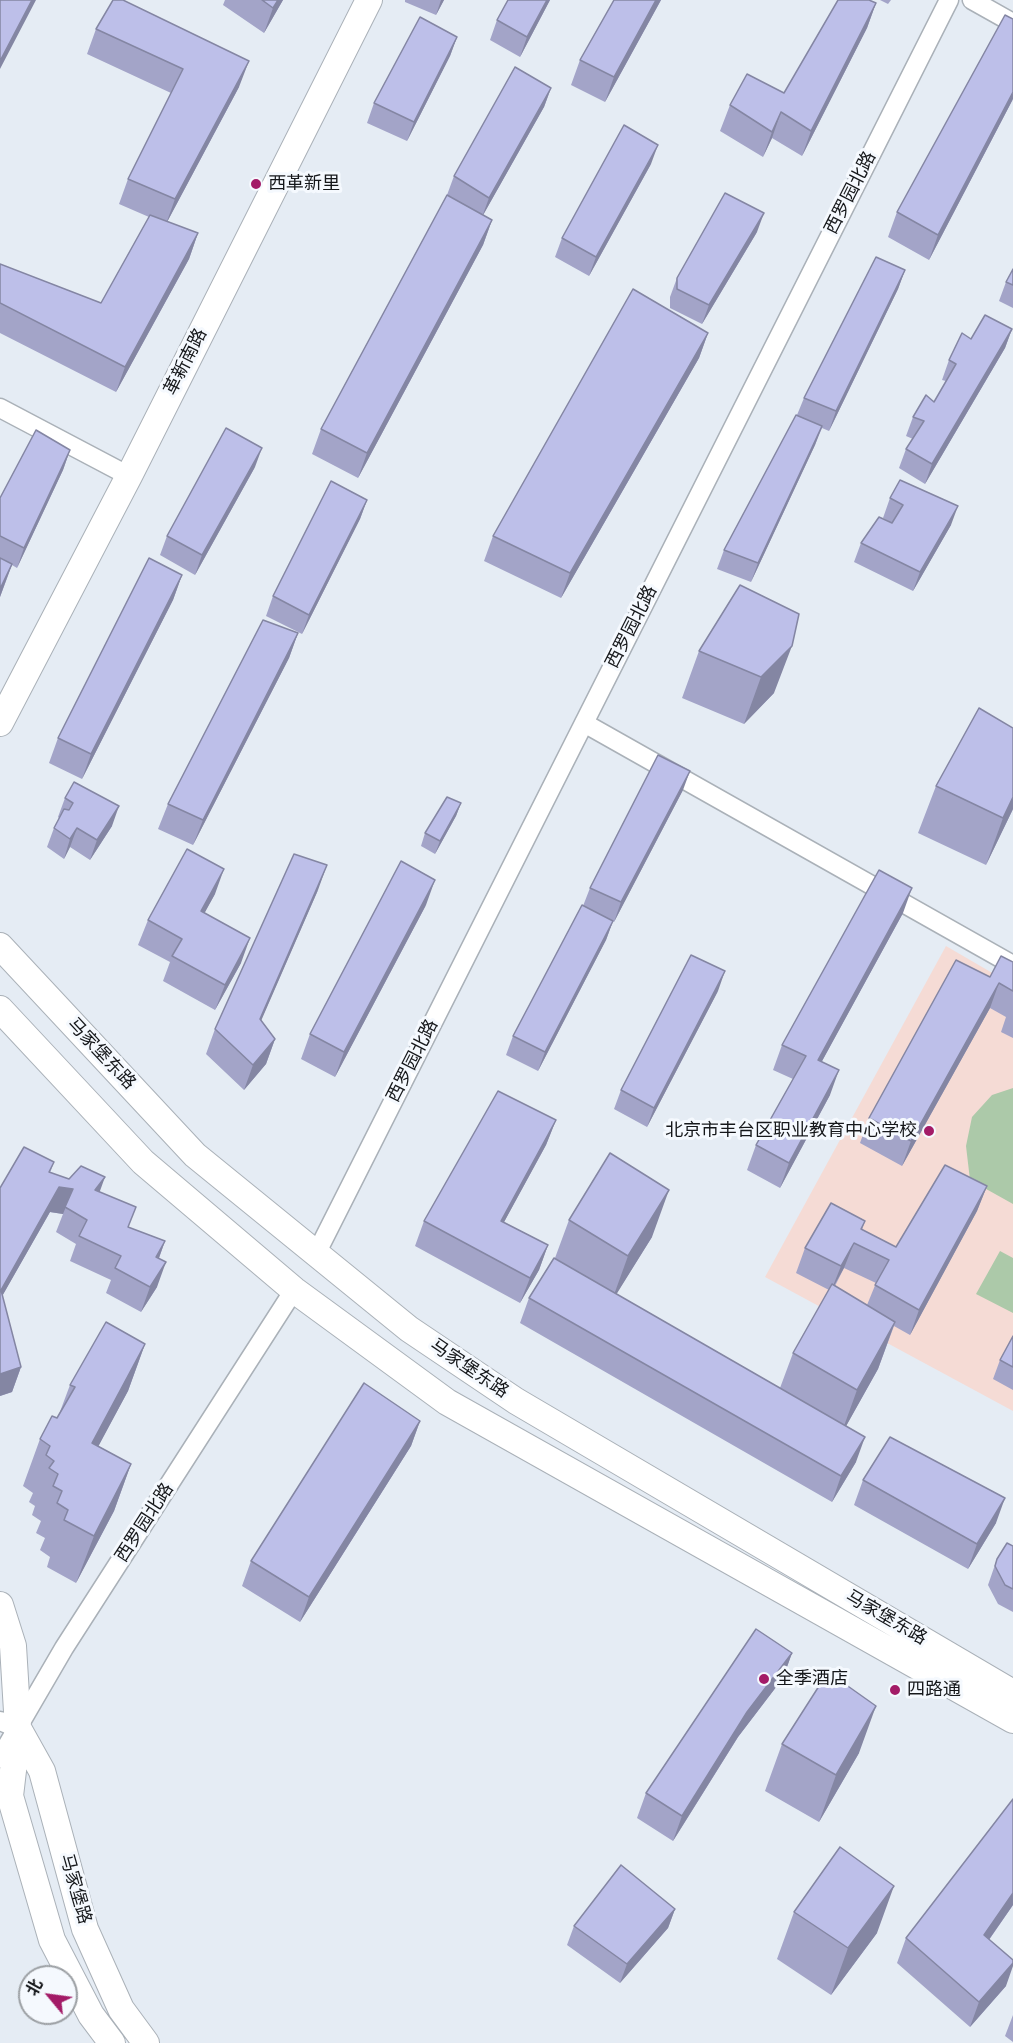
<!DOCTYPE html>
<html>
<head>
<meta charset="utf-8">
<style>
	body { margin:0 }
	#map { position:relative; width:1013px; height:2043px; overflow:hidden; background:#e5ecf4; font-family:"Archivo Narrow","Noto Sans SC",sans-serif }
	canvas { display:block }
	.north { position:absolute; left:18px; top:1965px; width:60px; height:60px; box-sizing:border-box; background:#f5f9fe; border:2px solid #9b9fa3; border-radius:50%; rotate:299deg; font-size:16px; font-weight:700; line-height:24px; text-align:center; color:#15171a }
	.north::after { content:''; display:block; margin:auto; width:21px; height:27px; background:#a31b67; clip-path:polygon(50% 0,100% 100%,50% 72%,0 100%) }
</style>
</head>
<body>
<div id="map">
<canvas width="1013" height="2043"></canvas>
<div class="north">北</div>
</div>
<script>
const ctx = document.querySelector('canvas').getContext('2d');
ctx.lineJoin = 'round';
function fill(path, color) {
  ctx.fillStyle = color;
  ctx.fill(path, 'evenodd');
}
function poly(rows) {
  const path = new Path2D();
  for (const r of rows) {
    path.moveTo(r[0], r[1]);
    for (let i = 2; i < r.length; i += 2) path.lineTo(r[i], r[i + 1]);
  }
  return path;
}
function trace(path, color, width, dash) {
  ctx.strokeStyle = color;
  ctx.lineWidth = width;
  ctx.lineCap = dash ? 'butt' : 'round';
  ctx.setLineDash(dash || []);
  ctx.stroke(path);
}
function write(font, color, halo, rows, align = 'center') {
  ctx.font = font + ' "Archivo Narrow","Noto Sans SC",sans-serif';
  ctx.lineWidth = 6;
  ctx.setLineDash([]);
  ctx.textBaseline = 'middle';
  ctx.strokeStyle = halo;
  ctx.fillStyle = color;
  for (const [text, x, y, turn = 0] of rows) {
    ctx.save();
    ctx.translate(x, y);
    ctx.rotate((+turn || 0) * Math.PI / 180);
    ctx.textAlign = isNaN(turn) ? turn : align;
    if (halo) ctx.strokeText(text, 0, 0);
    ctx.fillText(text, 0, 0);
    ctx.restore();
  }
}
const education = poly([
	[946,946,1013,985,1013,1411,765,1277]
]);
const green = poly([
	[1013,1088,1013,1204,970,1180,966,1146,972,1117,992,1095],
	[1000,1251,1013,1258,1013,1313,976,1294]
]);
const street = poly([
	[972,0,1013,23],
	[0,408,129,476],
	[584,723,1013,965],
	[316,1254,949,0],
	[0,1721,18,1728],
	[0,1758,64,1648,294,1290]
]);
const secondary = poly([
	[0,723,129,476,369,0],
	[0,946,195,1155,409,1329,516,1401,1013,1693],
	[0,1009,143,1162,294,1290,447,1402,1013,1720],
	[0,1605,13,1646,18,1728,10,1796,52,1940,91,2015,112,2043],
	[18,1728,42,1771,85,1929,121,2009,146,2043]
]);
const wall = poly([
	[225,0,283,0,264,33,223,5],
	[405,0,444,0,436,15,405,2],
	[508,0,550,0,520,57,490,40,497,20],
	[614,0,661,0,605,102,571,85,580,60],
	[880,0,891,0,888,4],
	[876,3,867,28,802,156,772,138,763,157,720,131,730,105,784,93],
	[96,29,239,87,167,222,198,233,189,259,116,392,0,333,0,264,101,303,149,217,119,204,128,179,171,93,87,54],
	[457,37,450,56,407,141,367,123,374,103],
	[551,88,544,107,483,215,492,220,483,245,358,478,312,454,321,429,447,195,454,176],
	[1013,99,929,260,888,237,897,212],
	[651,164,589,276,555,257,562,238],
	[757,232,702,324,670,308,670,297,677,278],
	[1013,269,1013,308,999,301,1006,282],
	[905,270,898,289,829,431,822,428,815,445,751,582,717,569,724,550,797,415,804,398],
	[1012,329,1005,348,925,484,899,468,906,449,913,439,906,436,913,417,934,402,946,381,942,380,949,360,971,339],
	[708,333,699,358,561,598,484,561,493,536],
	[70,450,63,470,17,568,12,565,0,597,0,498],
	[255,467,195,575,160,555,167,536],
	[890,498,951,525,913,591,854,562,861,543,892,523,883,518],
	[367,500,360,519,302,634,266,616,273,596],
	[182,575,173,600,82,779,49,763,58,738],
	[740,585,774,693,744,724,682,698,699,651],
	[298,633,289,658,193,845,158,829,168,804],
	[936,786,1013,809,986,865,918,833],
	[683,790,614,922,613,921,606,940,538,1071,506,1055,513,1036,583,906,590,888],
	[65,798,112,826,90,860,70,847,64,859,47,847,54,828,59,818,58,817],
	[461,803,456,816,435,854,421,846,425,833],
	[318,890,261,1020,275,1039,266,1064,244,1090,206,1054,215,1029],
	[215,894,204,913,241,963,215,1010,163,981,170,962,138,945,148,920],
	[426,905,335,1077,301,1059,310,1034],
	[903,913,822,1061,830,1095,780,1188,747,1170,756,1145,793,1079,773,1070,782,1045],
	[1013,962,1013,1038,1001,1032,1006,1017,990,1008,902,1166,860,1143,869,1118,990,977],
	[718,991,647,1127,614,1109,621,1090],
	[556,1120,546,1145,504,1222,548,1245,539,1270,520,1303,415,1246,424,1221],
	[54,1162,50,1173,100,1192,128,1227,165,1241,159,1258,157,1287,141,1312,106,1293,111,1280,70,1261,76,1244,56,1232,63,1214,50,1212,2,1296,21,1367,12,1392,0,1396,0,1188],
	[987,1186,977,1211,910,1335,894,1326,878,1369,846,1426,856,1462,832,1502,520,1323,529,1298,555,1258,569,1220,652,1237,616,1294,780,1388,793,1353,829,1290,796,1273,805,1248,865,1221,862,1230,896,1247],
	[844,1268,876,1283,867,1305,835,1286],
	[1013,1336,1013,1390,993,1379,1000,1360],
	[145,1344,128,1391,98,1446,131,1464,114,1511,76,1583,47,1567,50,1557,40,1550,45,1538,36,1533,41,1521,32,1515,35,1506,29,1502,33,1493,23,1486,40,1439,58,1417,70,1385],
	[420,1421,411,1446,300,1622,242,1586,251,1561],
	[863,1480,996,1523,968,1569,854,1505],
	[1013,1546,1013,1612,998,1604,988,1585,997,1559],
	[792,1653,783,1678,738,1737,673,1841,637,1818,646,1793],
	[782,1744,859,1753,819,1822,765,1791],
	[1013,1905,989,1940,1006,1986,970,2027,897,1963,906,1938],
	[675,1909,668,1928,620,1983,567,1945,574,1926],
	[794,1912,877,1933,831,1995,777,1959],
	[1013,2015,1013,2042,1005,2036]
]);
const shadedWall = poly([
	[32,0,36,0,0,69,0,61],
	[278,0,283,0,264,33,273,8],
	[441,0,444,0,436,15],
	[547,0,550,0,520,57,527,37],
	[656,0,661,0,605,102,614,77],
	[876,3,867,28,802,156,811,131],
	[457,37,450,56,407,141,414,122],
	[249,61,239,87,166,224,175,199],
	[551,88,544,107,482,217,489,198],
	[1013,92,1013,99,929,260,938,235],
	[781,112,772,138,763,157,772,132],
	[658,145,651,164,589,276,596,257],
	[764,213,757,232,702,324,709,305],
	[492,220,483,245,358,478,367,453],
	[198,233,189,259,116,392,125,367],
	[905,270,898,289,829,431,836,411],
	[1012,329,1005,348,925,484,932,464],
	[708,333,699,358,561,598,570,573],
	[822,426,815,445,751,582,758,563],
	[262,448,255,467,195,575,202,555],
	[70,450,63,470,17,568,24,548],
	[367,500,360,519,302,634,309,615],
	[958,506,951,525,913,591,920,572],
	[12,564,0,597,0,589],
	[182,575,173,600,82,779,91,754],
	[298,633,289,658,193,845,203,820],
	[792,646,774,693,744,724,761,677],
	[690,771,683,790,614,922,621,902],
	[1013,797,1013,809,986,865,1003,818],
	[461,803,456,816,435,854,440,841],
	[119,806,112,826,90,860,97,840],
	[77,828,70,847,64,859,70,839],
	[327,865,318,890,251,1044,260,1019],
	[224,869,215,894,192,936,201,911],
	[435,880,426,905,335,1077,344,1052],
	[912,888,903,913,809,1085,818,1060],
	[613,921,606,940,538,1071,545,1052],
	[250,938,241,963,215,1010,225,985],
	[725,971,718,991,647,1127,654,1108],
	[999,983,990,1008,902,1166,911,1141],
	[275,1039,266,1064,244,1090,253,1065],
	[839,1070,830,1095,780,1188,789,1163],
	[556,1120,546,1145,491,1246,501,1221],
	[105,1177,96,1202,95,1190],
	[987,1186,977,1211,910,1335,919,1310],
	[59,1187,73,1189,63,1214,50,1212,0,1300,1,1290],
	[669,1190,652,1237,611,1303,628,1256],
	[165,1241,156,1266,156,1257],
	[854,1243,844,1268,831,1291,841,1266],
	[548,1245,539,1270,520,1303,530,1278],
	[166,1262,157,1287,141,1312,150,1287],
	[895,1322,878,1369,840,1437,857,1390],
	[145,1344,128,1391,75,1490,92,1443],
	[21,1367,12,1392,0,1396,0,1374],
	[420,1421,411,1446,300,1622,309,1597],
	[865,1437,856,1462,832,1502,841,1476],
	[131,1464,114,1511,76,1583,94,1536],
	[1005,1498,996,1523,968,1569,977,1544],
	[792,1653,783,1678,738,1737,673,1841,682,1816,747,1712],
	[876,1706,859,1753,819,1822,836,1775],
	[894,1886,877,1933,831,1995,848,1948],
	[1013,1893,1013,1905,974,1961,984,1935],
	[675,1909,668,1928,620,1983,627,1964],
	[1013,1963,1013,1966,1006,1986,970,2027,979,2002]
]);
const building = poly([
	[0,0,32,0,0,61,0,0],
	[113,0,123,0,249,61,175,199,128,179,183,69,96,29,113,0],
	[262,0,278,0,273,8,262,0],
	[508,0,547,0,527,37,497,20,508,0],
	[614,0,656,0,614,77,580,60,614,0],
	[838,0,869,0,876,3,811,131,781,112,772,132,730,105,747,74,784,93,838,0],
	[1005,15,1013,19,1013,92,938,235,897,212,1005,15],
	[420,17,457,37,414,122,374,103,420,17],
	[515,67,551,88,489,198,454,176,515,67],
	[624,125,658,145,596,257,562,238,624,125],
	[725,193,764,213,709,305,677,289,677,278,725,193],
	[447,195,492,220,367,453,321,429,447,195],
	[150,215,198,233,125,367,0,303,0,264,101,303,150,215],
	[876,257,905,270,836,411,804,398,876,257],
	[1013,269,1013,285,1006,282,1013,269],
	[633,289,708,333,570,573,493,536,633,289],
	[985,315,1012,329,932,464,906,449,924,421,913,417,926,395,934,402,956,364,949,360,962,333,971,339,985,315],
	[796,415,822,426,758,563,724,550,796,415],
	[226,428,262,448,202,555,167,536,226,428],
	[36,430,70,450,24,548,0,536,0,498,36,430],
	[900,480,958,506,920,572,861,543,879,517,892,523,903,505,890,498,900,480],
	[331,481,367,500,309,615,273,596,331,481],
	[0,558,12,564,0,589,0,558],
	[149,558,182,575,91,754,58,738,149,558],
	[740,585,799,614,792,646,761,677,699,651,740,585],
	[263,620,298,633,203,820,168,804,263,620],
	[979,708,1013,728,1013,797,1003,818,936,786,979,708],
	[658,755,690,771,621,902,590,888,658,755],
	[74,782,119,806,97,840,77,828,70,839,54,828,64,809,69,810,73,803,65,798,74,782],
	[447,797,461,803,440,841,425,833,447,797],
	[187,849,224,869,201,911,250,938,225,985,172,956,182,939,148,920,187,849],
	[294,854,327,865,260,1019,275,1039,253,1065,215,1029,294,854],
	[401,861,435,880,344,1052,310,1034,401,861],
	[879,870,912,888,818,1060,839,1070,789,1163,756,1145,806,1056,782,1045,879,870],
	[582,905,613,921,545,1052,513,1036,582,905],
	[691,955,725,971,654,1108,621,1090,691,955],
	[1001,956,1013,962,1013,991,999,983,911,1141,869,1118,956,960,990,977,1001,956],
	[498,1091,556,1120,501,1221,548,1245,530,1278,424,1221,498,1091],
	[24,1147,54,1162,49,1172,69,1179,81,1166,105,1177,95,1190,136,1207,128,1227,165,1241,156,1257,166,1262,150,1287,115,1268,121,1256,79,1236,87,1220,65,1207,73,1189,59,1187,1,1290,21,1367,0,1374,0,1188,24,1147],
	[610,1153,669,1190,628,1256,569,1220,610,1153],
	[945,1165,987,1186,919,1310,875,1285,889,1260,854,1243,841,1266,805,1248,831,1203,865,1221,861,1229,896,1247,945,1165],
	[554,1258,865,1437,841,1476,529,1298,554,1258],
	[832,1284,895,1322,857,1390,793,1353,832,1284],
	[106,1322,145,1344,92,1443,131,1464,94,1536,64,1520,68,1510,57,1503,62,1491,53,1486,58,1474,49,1468,54,1461,46,1455,50,1446,40,1439,52,1416,57,1418,75,1387,70,1385,106,1322],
	[1013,1336,1013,1367,1000,1360,1013,1336],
	[364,1383,420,1421,309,1597,251,1561,364,1383],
	[890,1437,1005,1498,977,1544,863,1480,890,1437],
	[1007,1543,1013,1546,1013,1589,1005,1585,995,1566,997,1559,1007,1543],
	[756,1629,792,1653,747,1712,682,1816,646,1793,756,1629],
	[828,1672,876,1706,836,1775,782,1744,828,1672],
	[1013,1799,1013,1893,984,1935,1013,1960,1013,1963,979,2002,906,1938,1013,1799],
	[840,1847,894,1886,848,1948,794,1912,840,1847],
	[621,1865,675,1909,627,1964,574,1926,621,1865]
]);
const markers = [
	[256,184,6,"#a31b67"],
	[929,1131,6,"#a31b67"],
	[764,1679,6,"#a31b67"],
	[895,1690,6,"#a31b67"]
];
const poiNames = [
	["西革新里",268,184],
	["北京市丰台区职业教育中心学校",917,1131,"right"],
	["全季酒店",776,1679],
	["四路通",907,1690]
];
const streetNames = [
	["西罗园北路",851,193,-63],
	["革新南路",186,362,-63],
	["西罗园北路",632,627,-63],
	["马家堡东路",101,1054,47],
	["西罗园北路",413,1061,-63],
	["马家堡东路",469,1369,34],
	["西罗园北路",145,1523,-57],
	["马家堡东路",886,1618,30],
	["马家堡路",75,1889,74]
];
fill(education, '#f5dbd5');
fill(green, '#acc9a9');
trace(street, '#aab1b8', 21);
trace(secondary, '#aab1b8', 28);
trace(street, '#fff', 18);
trace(secondary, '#fff', 26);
fill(wall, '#a3a4c8');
fill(shadedWall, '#8486a3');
fill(building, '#bdbfe9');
trace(building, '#8486a3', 1.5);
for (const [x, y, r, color] of markers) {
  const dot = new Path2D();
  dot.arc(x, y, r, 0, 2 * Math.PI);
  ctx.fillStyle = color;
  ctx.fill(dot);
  trace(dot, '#f5f9fe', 2);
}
write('18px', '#15171a', '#f5f9fe', poiNames, 'left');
write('18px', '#15171a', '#f5f9fe', streetNames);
</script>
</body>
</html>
